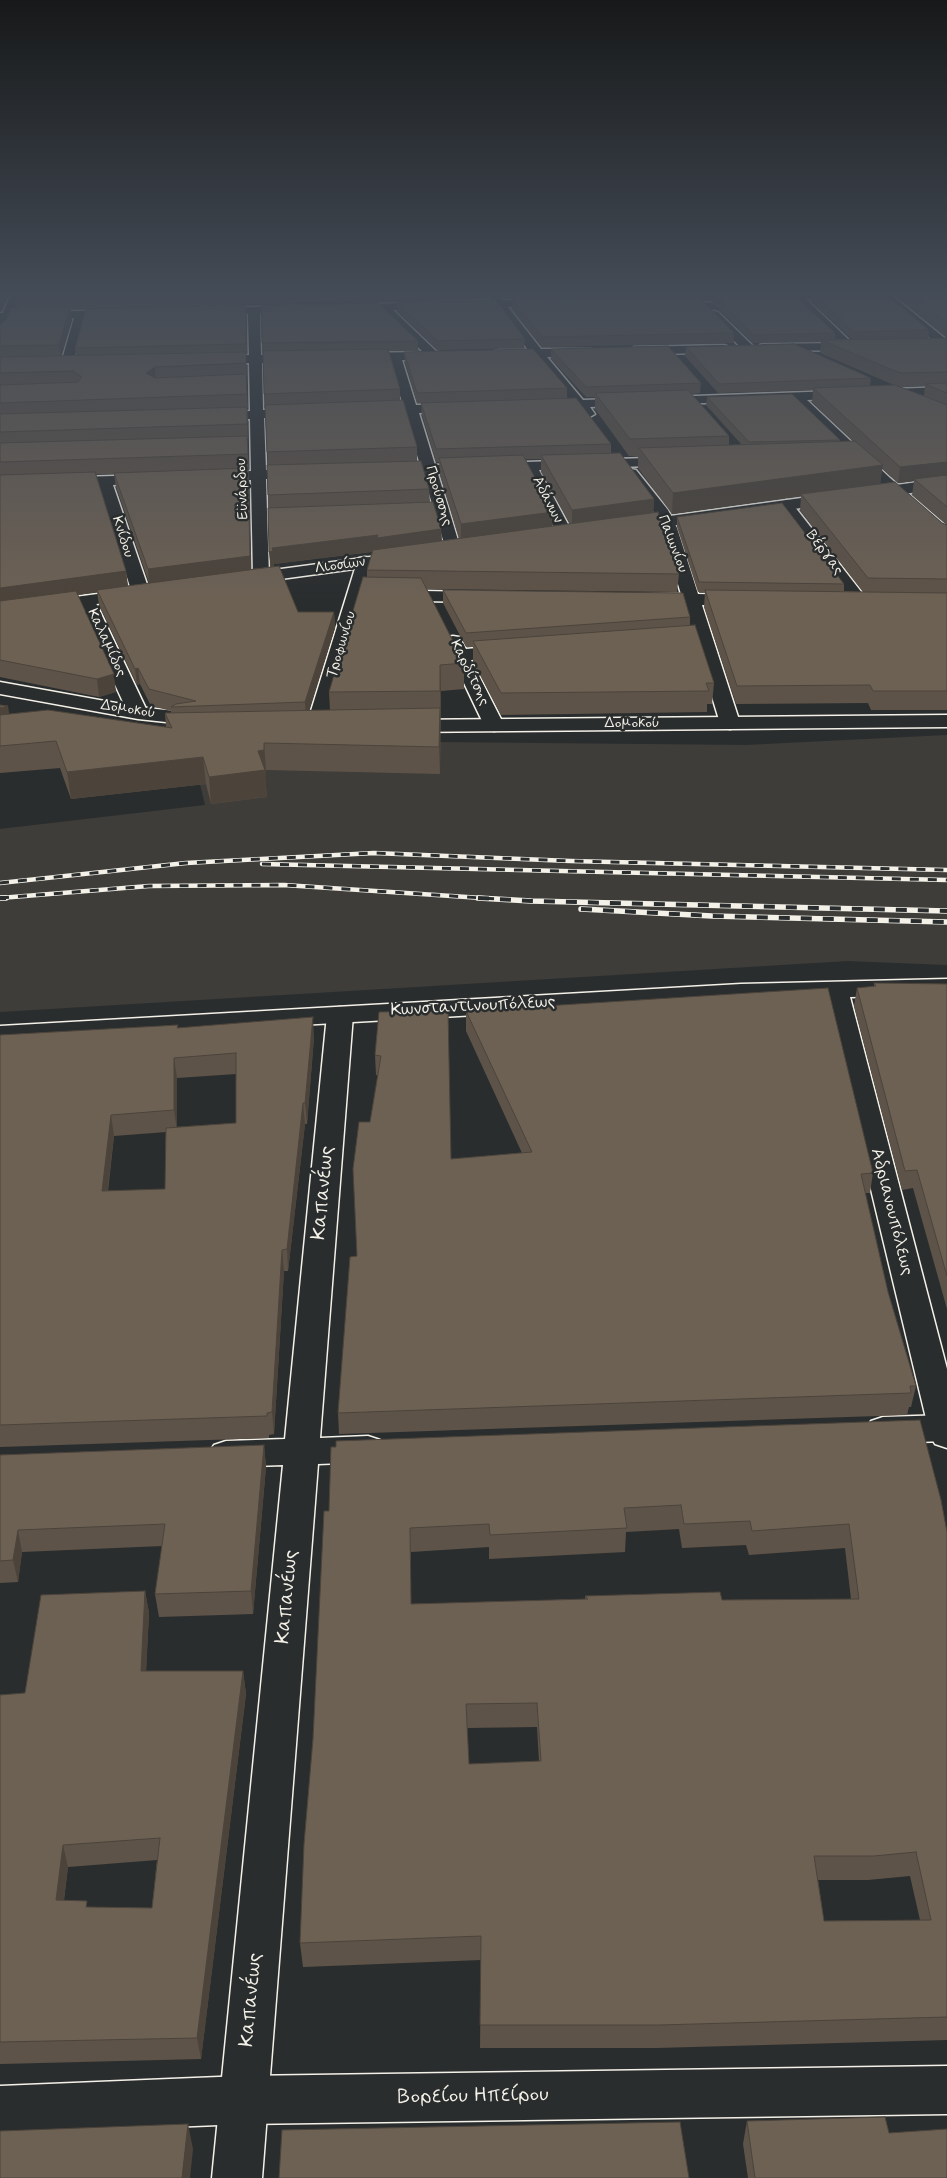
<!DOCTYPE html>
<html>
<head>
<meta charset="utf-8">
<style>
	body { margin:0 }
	canvas { display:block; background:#2a2d2e }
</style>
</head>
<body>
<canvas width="947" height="2178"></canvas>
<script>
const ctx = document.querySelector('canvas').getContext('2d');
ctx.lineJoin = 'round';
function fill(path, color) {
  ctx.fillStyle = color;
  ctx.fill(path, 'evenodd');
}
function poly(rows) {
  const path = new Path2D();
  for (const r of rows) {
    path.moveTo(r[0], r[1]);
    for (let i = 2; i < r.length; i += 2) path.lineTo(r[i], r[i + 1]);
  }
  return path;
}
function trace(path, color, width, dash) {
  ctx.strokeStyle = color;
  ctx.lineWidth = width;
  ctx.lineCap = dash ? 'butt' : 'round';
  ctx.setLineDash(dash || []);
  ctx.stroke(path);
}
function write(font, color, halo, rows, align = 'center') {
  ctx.font = font + ' Mynerve,sans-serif';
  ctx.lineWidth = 5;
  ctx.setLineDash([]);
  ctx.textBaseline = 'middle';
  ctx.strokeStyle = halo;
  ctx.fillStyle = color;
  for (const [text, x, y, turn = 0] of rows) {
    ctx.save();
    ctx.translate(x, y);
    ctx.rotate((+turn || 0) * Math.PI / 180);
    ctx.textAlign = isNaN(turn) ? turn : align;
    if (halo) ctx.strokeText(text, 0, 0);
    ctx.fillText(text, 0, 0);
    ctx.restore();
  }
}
const built = poly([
	[947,735,947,965,848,961,0,1012,0,829,205,805,194,760,227,740,746,745]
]);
const street = poly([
	[487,294,499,294,503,300,552,300,554,302,548,305,508,307,541,349,592,349,594,352,588,356,547,357,583,400,947,387,947,395,807,400,890,478,947,527,947,540,941,538,880,484,792,400,590,407,595,414,588,418,583,417,576,408,544,409,537,405,539,402,569,400,534,357,495,357,493,354,495,351,499,350,528,350,497,307,393,310,437,352,445,353,447,356,441,360,402,360,416,405,458,404,465,408,458,412,419,413,435,465,676,457,683,461,676,465,539,470,570,528,571,535,563,540,555,535,554,528,524,471,438,474,461,550,453,555,447,553,423,474,387,475,380,471,387,467,420,465,405,414,369,415,362,411,369,407,403,406,390,360,354,361,348,357,354,353,423,352,380,310,344,311,338,308,344,305,492,300,487,294],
	[730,294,874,294,868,297,806,299,851,342,862,343,864,346,858,350,760,351,758,348,760,345,764,344,838,343,793,299,664,302,658,299,664,296,730,294],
	[298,306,304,309,302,311,260,313,261,355,301,354,307,358,301,362,262,363,263,410,303,409,310,413,303,417,264,418,266,470,304,469,311,473,304,477,266,479,269,577,267,581,261,582,255,581,253,577,251,480,212,481,205,477,212,473,251,471,250,419,211,420,204,416,211,412,250,411,249,363,209,364,203,360,209,356,249,355,248,314,209,314,203,311,209,308,298,306],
	[121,310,127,313,125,315,86,317,73,363,67,367,61,363,74,318,0,319,0,313,121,310],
	[714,311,718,312,753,346,755,349,753,352,745,352,710,316,710,312,714,311],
	[723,345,727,346,729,349,727,352,634,355,628,351,634,347,723,345],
	[631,469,636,470,668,510,677,528,698,594,740,595,746,596,749,600,746,604,740,605,702,605,740,723,737,727,730,729,723,727,720,723,684,605,648,604,642,603,639,599,642,595,648,594,681,594,661,528,653,511,624,473,631,469],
	[152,475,157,476,159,479,157,482,113,485,150,593,147,597,141,598,135,597,132,593,98,485,0,489,0,479,152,475],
	[786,500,791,502,866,598,869,602,866,606,854,606,778,505,786,500],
	[365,557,371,558,373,562,365,590,480,592,486,593,489,597,486,601,480,602,362,600,326,727,323,731,316,733,309,731,306,727,357,562,359,558,365,557],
	[86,596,92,597,95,601,148,713,145,717,131,717,128,713,77,601,80,597,86,596],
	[453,636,459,637,466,649,511,645,518,647,520,651,518,655,511,657,471,660,504,725,501,729,494,731,487,729,484,725,444,641,447,637,453,636],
	[340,1007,349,1009,353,1015,320,1438,368,1436,380,1440,385,1449,380,1458,368,1462,318,1464,262,2178,212,2178,283,1465,226,1467,214,1463,208,1454,214,1445,226,1441,285,1439,327,1015,331,1009,340,1007],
	[947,1415,947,1441,883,1443,871,1439,866,1430,871,1421,883,1417,947,1415]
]);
const secondary = poly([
	[11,294,23,294,6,332,0,336,0,319,11,294],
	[877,294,890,294,947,340,947,350,943,349,877,294],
	[947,478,947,488,626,532,618,527,626,522,947,478],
	[407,552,413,553,415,557,413,561,244,584,238,583,236,579,238,575,244,574,407,552],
	[135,589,141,590,144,594,141,598,0,617,0,607,135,589],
	[0,682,138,707,203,714,210,716,213,720,210,724,203,726,138,719,0,694,0,682],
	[947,715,947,727,404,732,397,730,394,726,397,722,404,720,947,715],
	[947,979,947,995,850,997,947,1369,947,1448,935,1444,930,1435,825,998,741,1000,0,1042,0,1026,741,984,947,979],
	[947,2066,947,2114,243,2124,0,2134,0,2086,243,2076,947,2066]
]);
const railFar1 = poly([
	[262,864,947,880],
	[0,883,186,863,374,853,570,861,947,870],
	[0,898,149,886,284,885,497,899]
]);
const rail = poly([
	[0,898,6,898],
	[478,898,531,901,947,911],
	[581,909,712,916,947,922]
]);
const wall = poly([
	[18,294,488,294,488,298,70,309,72,320,61,356,76,355,75,348,246,305,247,354,246,354,247,376,246,376,248,408,247,408,248,438,247,438,249,469,248,469,251,569,270,567,268,495,268,465,262,343,418,341,418,350,389,351,400,389,400,400,417,447,417,461,429,489,430,502,441,529,442,541,459,539,440,475,439,462,436,462,422,415,421,403,417,403,405,362,404,352,567,388,567,398,611,444,611,453,654,499,653,513,679,574,677,592,427,589,464,663,464,689,441,691,440,774,266,770,266,777,265,777,267,797,211,804,206,784,71,799,60,768,0,773,0,705,9,714,166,727,165,713,171,713,171,711,151,706,140,684,137,685,99,605,97,592,78,595,116,692,99,697,0,677,0,324,6,320,17,308,16,298],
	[525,459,541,459,541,472,570,524,552,526],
	[96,474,114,474,116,487,149,583,128,586,126,571],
	[372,552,367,570,367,578,329,692,330,710,309,710,335,628,334,612,298,612,274,566,274,564],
	[501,294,661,294,504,298],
	[811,294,885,294,929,330,928,339,947,338,947,525,912,495,914,481,898,483,882,468,880,484,942,523,947,525,947,710,871,710,868,703,736,704,704,607,705,592,698,592,677,527,677,517,844,584,844,591,863,592,800,510,801,496,672,514,638,468,638,456,629,456,595,409,595,397,586,397,551,359,551,349,701,383,700,393,691,394,729,436,729,445,742,445,706,405,707,397,840,440,840,441,853,441,812,402,813,390,718,393,685,356,686,347,871,378,870,386,894,385,820,353,821,342,753,343,713,303,714,295,835,333,835,339,852,339,811,301],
	[925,386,924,396,901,387],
	[893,294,947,294,947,338],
	[512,299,734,333,734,343,542,347,512,309],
	[396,302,525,339,524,348,438,350,397,311],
	[443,590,690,617,690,625,714,683,712,704,707,704,707,712,501,715,473,662,473,647,466,647,443,603],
	[874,983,947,984,947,1309,913,1188,902,1190,854,1006,857,988,874,987],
	[466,1011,873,1173,870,1193,865,1193,888,1292,916,1386,911,1407,909,1407,907,1415,339,1434,338,1413,357,1256,370,1122,378,1075,376,1075,375,1055,379,1012,451,1159,522,1153,466,1031],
	[178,1025,178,1028,314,1037,307,1124,305,1124,288,1271,284,1271,274,1434,269,1435,269,1438,0,1447,0,1035],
	[236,1074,236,1123,177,1127,177,1078],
	[166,1132,165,1189,108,1191,114,1136],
	[264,1445,266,1467,253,1614,159,1617,155,1594,162,1546,22,1552,18,1582,0,1583,0,1455],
	[331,1447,947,1532,947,2040,656,2048,480,2048,481,1960,303,1967,300,1943,313,1739,329,1511],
	[679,1529,682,1548,746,1545,749,1555,845,1548,851,1599,722,1600,585,1596,585,1599,411,1604,411,1552,489,1547,489,1559,625,1552,626,1532],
	[537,1727,539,1761,469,1764,467,1728],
	[910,1876,920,1920,824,1921,818,1880,868,1880],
	[145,1591,149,1613,146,1671,243,1671,246,1694,201,2059,0,2064,0,1695,25,1693],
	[157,1860,152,1908,88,1907,64,1900,68,1867],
	[747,2121,889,2133,947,2178,748,2178,743,2144]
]);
const shadedWall = poly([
	[2,294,10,294,1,311,0,312,0,298],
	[70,307,72,320,61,358,59,345],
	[155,367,156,380,146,373],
	[247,407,248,421,248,438,247,424],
	[947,462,947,477,914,479,914,481,898,483,900,467],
	[883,465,880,485,801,494,801,496,672,514,673,493],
	[248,468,251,571,149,585,148,569],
	[654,499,653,516,572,527,572,510],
	[553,512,552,530,461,542,461,524],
	[441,529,442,545,378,551,274,564,274,568,271,568,269,552,272,548,378,535],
	[126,571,128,588,97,590,97,592,0,605,0,588],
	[334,612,335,628,306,719,305,702],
	[440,665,441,691,440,718],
	[138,668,140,684,137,685,135,669],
	[114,674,116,692,99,697,97,679],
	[8,706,11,725,0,728,0,708],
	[440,708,440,774,439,747],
	[264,743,266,770,266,777,265,777,267,797,211,804,209,777,258,751],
	[203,757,206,784,71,799,67,772],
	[313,1017,314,1037,307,1124,305,1103],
	[174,1058,177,1078,177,1131,174,1110],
	[303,1103,305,1124,288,1271,287,1249],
	[111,1115,114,1136,105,1212,102,1191],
	[282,1250,284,1271,274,1434,272,1412],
	[264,1445,266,1467,253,1614,251,1591],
	[18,1530,22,1552,18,1582,13,1560],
	[145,1591,149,1613,145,1693,141,1671],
	[243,1671,246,1694,201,2059,197,2038],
	[63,1845,68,1867,61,1922,56,1900],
	[188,2124,193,2149,190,2178,182,2178]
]);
const building = poly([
	[18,294,183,294,16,298,18,294],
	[696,294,734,333,542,337,512,299,696,294],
	[773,294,793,294,835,333,753,335,714,295,773,294],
	[813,294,885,294,929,330,854,332,813,294],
	[910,294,947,294,947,323,910,294],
	[496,300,525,339,438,341,396,302,496,300],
	[378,303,418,341,262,343,261,306,378,303],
	[246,305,246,344,75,348,86,309,246,305],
	[70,307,59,345,0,346,0,324,6,320,11,308,70,307],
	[947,338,947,372,900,373,821,340,947,338],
	[794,344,871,378,719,384,686,347,794,344],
	[668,346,701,383,586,387,551,349,668,346],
	[388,349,400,389,264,394,263,351,388,349],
	[533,349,567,388,417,393,404,352,533,349],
	[246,352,246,363,155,367,146,373,155,378,246,374,247,394,0,403,0,385,78,382,82,377,73,371,0,373,0,357,246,352],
	[947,383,947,393,925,384,947,383],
	[895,385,947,405,947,462,900,467,813,388,895,385],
	[688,390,729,436,630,439,595,393,688,390],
	[792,394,840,440,749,442,707,397,792,394],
	[576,398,611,444,436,449,421,403,576,398],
	[403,400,417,447,267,452,265,405,403,400],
	[247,407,247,424,0,432,0,414,247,407],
	[247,436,248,454,0,462,0,443,247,436],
	[855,441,883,465,673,493,639,448,855,441],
	[620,453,654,499,572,510,541,455,620,453],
	[523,455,553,512,461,524,439,458,523,455],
	[421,461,429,489,268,495,267,465,421,461],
	[248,468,250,556,148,569,114,473,248,468],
	[95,472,126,571,0,588,0,475,95,472],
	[947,475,947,507,914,479,947,475],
	[895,482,942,523,947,525,947,579,868,578,801,494,895,482],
	[433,502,441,529,377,538,378,535,272,548,273,551,269,552,268,508,433,502],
	[782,503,844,584,699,582,677,517,782,503],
	[658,512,679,574,367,570,373,550,658,512],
	[279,566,298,612,334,612,305,702,171,707,176,704,196,701,149,689,138,668,135,669,97,590,279,566],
	[363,577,421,578,464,663,440,665,440,691,329,692,363,577],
	[443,590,683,593,690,617,466,633,443,590],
	[705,590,947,593,947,691,873,691,870,685,737,686,705,590],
	[76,591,114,674,97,679,0,660,0,601,76,591],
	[695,625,714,683,706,683,709,691,501,693,473,641,695,625],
	[0,705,8,706,0,708,0,705],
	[440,708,439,747,264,743,264,750,258,751,265,770,209,777,203,757,67,772,56,741,0,746,0,715,48,710,172,728,165,713,440,708],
	[874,983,947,984,947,1276,917,1170,905,1171,857,988,876,986,874,983],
	[828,988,873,1173,861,1174,888,1292,916,1386,910,1386,911,1393,338,1413,350,1257,357,1256,353,1169,359,1122,370,1122,381,1056,375,1055,379,1012,448,1011,451,1159,532,1152,466,1011,828,988],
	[313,1017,305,1103,303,1103,287,1249,282,1250,272,1412,267,1413,267,1416,0,1425,0,1035,178,1025,177,1028,313,1017],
	[236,1053,236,1123,166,1128,165,1189,102,1191,111,1115,174,1110,174,1058,236,1053],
	[920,1420,941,1500,947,1532,947,2017,659,2025,480,2025,481,1936,300,1943,304,1844,313,1739,324,1511,329,1511,331,1447,336,1447,336,1441,920,1420],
	[681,1505,684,1524,750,1521,752,1531,849,1524,859,1599,722,1600,720,1592,585,1596,588,1599,411,1604,410,1528,489,1524,490,1535,627,1528,624,1508,681,1505],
	[537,1703,541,1761,469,1764,466,1704,537,1703],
	[916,1852,931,1920,824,1921,814,1856,874,1856,916,1852],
	[264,1445,251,1591,155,1594,165,1524,18,1530,13,1560,0,1561,0,1455,264,1445],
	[145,1591,141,1671,243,1671,197,2038,0,2042,0,1695,25,1693,41,1595,145,1591],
	[160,1838,152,1908,86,1907,87,1901,56,1900,63,1845,160,1838],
	[885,2117,889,2133,947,2129,947,2178,755,2178,747,2121,885,2117],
	[680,2122,689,2178,279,2178,282,2130,680,2122],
	[188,2124,182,2178,0,2178,0,2131,188,2124]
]);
const farStreetnames = [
	["Εϋνάρδου",243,489,-92],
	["Προύσσης",438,496,73],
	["Αδάνων",547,500,63],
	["Κνίδου",122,537,72],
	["Παιωνίου",672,544,69],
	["Βέργας",824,553,53],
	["Λιοσίων",340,566,-8],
	["Καλαμίδος",106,643,65],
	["Τροφωνίου",342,645,-73],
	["Καρδίτσης",469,673,64],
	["Δομοκού",128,710,9],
	["Δομοκού",632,724]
];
const streetNames = [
	["Κωνσταντινουπόλεως",473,1007,-3],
	["Αδριανουπόλεως",891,1212,76]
];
const nearStreetnames = [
	["Καπανέως",324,1193,-85],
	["Καπανέως",288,1597,-85],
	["Καπανέως",252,2000,-85],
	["Βορείου Ηπείρου",473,2097,-1]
];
fill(built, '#3e3d39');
trace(street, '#f4f1e8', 3);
trace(secondary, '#f4f1e8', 3);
fill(street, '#2a2d2e');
fill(secondary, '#2a2d2e');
trace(railFar1, '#f4f1e8', 4.5);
trace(rail, '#f4f1e8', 5.5);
trace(railFar1, '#2a2d2e', 3, [9]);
trace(rail, '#2a2d2e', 4, [11]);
fill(wall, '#5e5348');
fill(shadedWall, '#4c443b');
fill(building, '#6d6154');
trace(building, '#4c443b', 1);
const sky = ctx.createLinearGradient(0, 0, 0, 599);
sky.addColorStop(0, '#171919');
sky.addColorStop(0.49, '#444c57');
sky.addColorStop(1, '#444c5700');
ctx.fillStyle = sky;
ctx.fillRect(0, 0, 947, 599);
write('15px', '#f4f1e8', '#2a2d2e', farStreetnames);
write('18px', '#f4f1e8', '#2a2d2e', streetNames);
write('21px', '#f4f1e8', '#2a2d2e', nearStreetnames);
</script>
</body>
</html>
